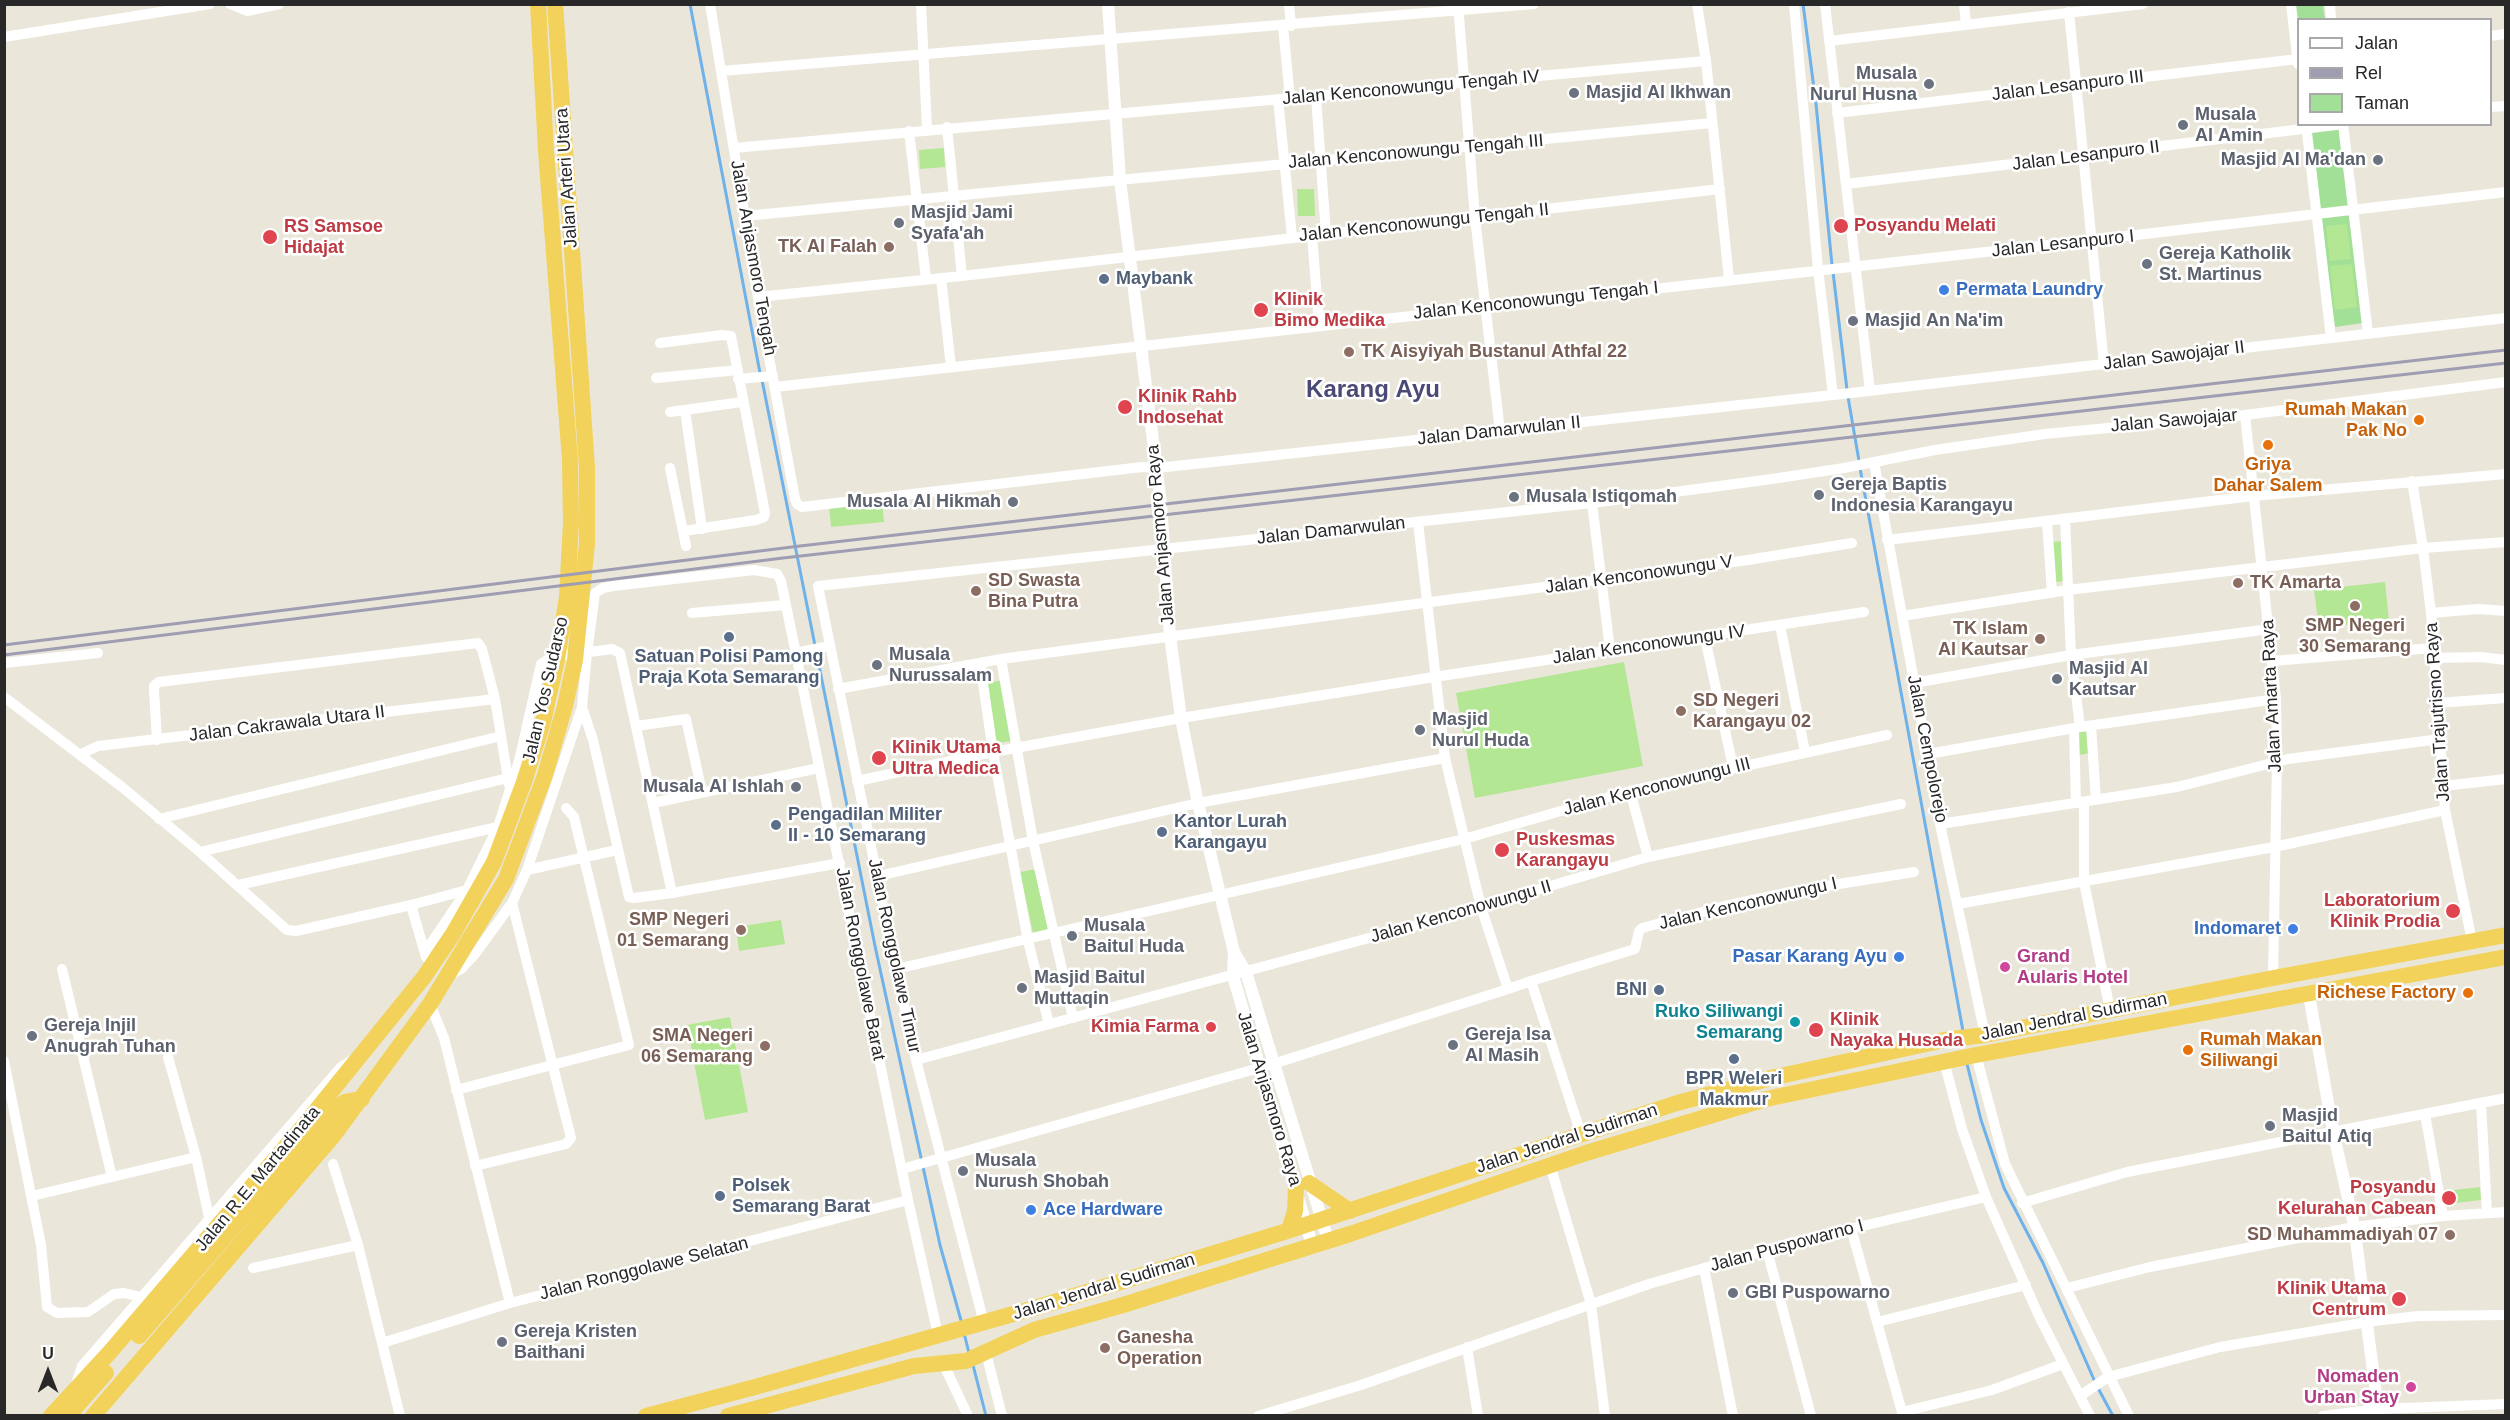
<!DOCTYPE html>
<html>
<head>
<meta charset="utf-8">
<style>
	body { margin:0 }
	#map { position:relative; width:2510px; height:1420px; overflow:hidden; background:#eae7da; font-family:Arial,sans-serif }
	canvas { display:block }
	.frame { position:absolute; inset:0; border:6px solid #282828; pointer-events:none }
	.legend { position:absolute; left:2297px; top:18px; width:195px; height:108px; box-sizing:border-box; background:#fff; border:2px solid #a9a9a9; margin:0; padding:8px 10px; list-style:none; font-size:18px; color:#282828 }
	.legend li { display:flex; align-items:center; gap:12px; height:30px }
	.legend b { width:30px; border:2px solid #a9a9a9 }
	.north { position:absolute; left:18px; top:1342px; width:60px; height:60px; -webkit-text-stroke:4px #fff; paint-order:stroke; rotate:0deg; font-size:16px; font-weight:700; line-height:24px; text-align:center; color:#282828 }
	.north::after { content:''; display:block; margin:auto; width:21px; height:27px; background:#282828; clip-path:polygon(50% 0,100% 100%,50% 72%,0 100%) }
</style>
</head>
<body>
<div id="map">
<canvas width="2510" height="1420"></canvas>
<div class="frame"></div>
<ul class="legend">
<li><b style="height:8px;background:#fff"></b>Jalan</li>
<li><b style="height:8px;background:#9e9db2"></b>Rel</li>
<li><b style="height:16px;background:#a2e098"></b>Taman</li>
</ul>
<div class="north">U</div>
</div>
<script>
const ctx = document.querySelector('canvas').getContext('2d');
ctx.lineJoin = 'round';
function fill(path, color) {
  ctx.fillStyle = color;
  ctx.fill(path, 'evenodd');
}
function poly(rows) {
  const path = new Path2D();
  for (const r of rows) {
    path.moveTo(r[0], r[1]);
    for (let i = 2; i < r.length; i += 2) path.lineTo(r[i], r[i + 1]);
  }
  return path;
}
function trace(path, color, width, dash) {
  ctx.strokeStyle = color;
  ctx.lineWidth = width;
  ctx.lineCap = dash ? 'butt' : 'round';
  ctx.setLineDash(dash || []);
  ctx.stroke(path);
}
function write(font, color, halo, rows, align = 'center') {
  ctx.font = font + ' Arial,sans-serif';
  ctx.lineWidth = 5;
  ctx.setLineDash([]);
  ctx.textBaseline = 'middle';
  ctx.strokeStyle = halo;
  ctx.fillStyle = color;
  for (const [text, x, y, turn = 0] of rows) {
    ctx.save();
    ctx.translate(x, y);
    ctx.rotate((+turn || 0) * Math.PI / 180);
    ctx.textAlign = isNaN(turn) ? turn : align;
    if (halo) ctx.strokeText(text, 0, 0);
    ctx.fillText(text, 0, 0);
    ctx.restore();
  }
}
const green = poly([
	[2294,5,2323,5,2325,19,2298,20,2298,41],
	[2309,125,2338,125,2363,323,2335,327]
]);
const pitch = poly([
	[944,148,945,167,920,169,919,150],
	[1297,189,1314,189,1315,216,1298,216],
	[2347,224,2351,259,2330,261,2326,226],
	[2352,264,2357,307,2335,310,2330,266],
	[882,502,884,522,831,527,829,507],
	[2063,541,2066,581,2055,582,2052,542],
	[2385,582,2389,620,2319,628,2314,590],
	[1624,662,1643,766,1475,798,1456,693],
	[1003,680,1013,741,996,743,987,683],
	[2089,731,2091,753,2079,755,2077,732],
	[1036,869,1049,929,1033,933,1020,872],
	[781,920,785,944,739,951,736,927],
	[730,1017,748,1112,705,1120,687,1025],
	[2480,1187,2481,1200,2456,1203,2454,1190]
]);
const stream = poly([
	[690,4,760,373],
	[1803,4,1816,104,1832,265],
	[1833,272,1847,390],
	[762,380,875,946,940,1245,962,1324],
	[1848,397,1859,461],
	[1860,468,1963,1031],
	[1967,1064,1981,1120,2004,1188,2043,1263,2095,1382],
	[964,1333,969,1353],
	[973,1365,986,1416],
	[2098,1388,2113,1416]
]);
const minor = poly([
	[230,4,247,11,279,4],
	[710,4,758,297,795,499,797,504,802,507,1142,467,1157,468,1842,394,2506,318],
	[921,4,927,129],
	[1289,4,1291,26],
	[1458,4,1475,218,1500,431],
	[1697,4,1706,61,1729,279],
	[1794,4,1818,269,1833,395],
	[1825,4,1870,391],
	[1964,4,1966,25],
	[2291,4,2298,64],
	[2330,4,2331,20],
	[2069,12,2104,365],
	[1283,26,1290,98],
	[2490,36,2506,34],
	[4,37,210,4],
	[1829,41,2143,4],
	[721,71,1534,4],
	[1316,96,1326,234],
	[1278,99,1292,237],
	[2490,107,2506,106],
	[1837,113,2298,59],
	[2306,124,2331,338],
	[2343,124,2368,334],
	[947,127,962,276],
	[909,131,926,279],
	[734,148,1706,61],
	[1846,184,2344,124],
	[745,216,1712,123],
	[1312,235,1319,325],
	[941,278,951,367],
	[758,297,962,276,1720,189],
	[660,343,722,335,731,336,765,513,764,517,756,520,684,531],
	[656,378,738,370],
	[738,379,773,376],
	[775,387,2093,240,2506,192],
	[685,410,702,529],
	[670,412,742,402],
	[2245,415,2276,699,2277,761,2273,978],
	[1874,462,1940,824,1985,1035],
	[670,468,686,546],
	[2412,481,2423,548,2431,613,2445,810,2472,941],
	[1592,503,1610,650],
	[2065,519,2071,655,2080,727],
	[2047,521,2052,593],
	[1418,522,1445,758,1481,907,1508,989,1531,981,1581,1134],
	[1887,540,2253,496,2506,474],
	[692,613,785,605],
	[2431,613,2478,609,2506,611],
	[1902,616,2068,590,2423,548,2506,542],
	[1780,625,1805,752],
	[1705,638,1733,767],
	[795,653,830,646],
	[2433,658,2481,657,2506,660],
	[1001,659,1033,841,1073,1018],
	[2272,661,2433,648],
	[4,663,98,653],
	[980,663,993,752,1028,941,1049,1024],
	[1914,683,2071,655,2270,629],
	[838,689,1001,659,1748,560,1852,543],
	[4,697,122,787,200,852,287,930,296,931,411,905,467,890],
	[2437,703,2506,698],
	[582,707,593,740,629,897,634,898,672,893,840,863],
	[636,726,686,719,702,792],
	[2091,726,2096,800],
	[2074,729,2076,803],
	[157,740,154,690,154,686,159,682,478,643,482,649,495,699,509,785],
	[81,754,98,746,495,699],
	[1928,754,2080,727,2276,699],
	[857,781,993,752,1181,718,1434,677,1864,612],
	[2443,786,2506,779],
	[1630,791,1648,857],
	[2084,802,2084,882,2110,1010],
	[653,803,819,768],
	[159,819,501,736],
	[1940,824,2177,787,2288,759,2440,739],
	[200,852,508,778],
	[527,870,617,850],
	[878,876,1198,803,1445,758],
	[238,885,498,827],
	[1958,904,2274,847,2445,810],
	[411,905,426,957],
	[425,952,467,890,498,827,519,761,541,664,552,657,612,649,620,653,672,893],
	[62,969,112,1177],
	[896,969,1464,839,1630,791,1887,735],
	[449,975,461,969,475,954,512,903,527,870,582,707,587,653,595,593,603,588,613,586,754,570,777,574,781,581,908,1200,938,1335],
	[1531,981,1635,949,1639,931,1642,928,1725,906,1795,891,1914,872],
	[430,1004,444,1038,510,1303],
	[1976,1055,2005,1164,2129,1416],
	[168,1057,196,1157,209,1217],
	[916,1060,1432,921,1648,857,1901,804],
	[4,1061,41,1245,47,1307,57,1313,88,1312,114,1294,124,1293,141,1297],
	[1944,1061,1962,1129,1986,1197,2039,1316,2090,1416],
	[456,1090,629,1045,574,817,566,808],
	[2481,1103,2487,1213],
	[2425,1114,2443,1216],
	[333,1164,358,1245,400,1416],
	[1550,1165,1591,1304,1605,1416],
	[475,1166,566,1144,571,1138,512,903],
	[902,1169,1273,1064,1508,989],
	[32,1196,196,1157],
	[2022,1203,2127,1172,2506,1098],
	[1851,1228,1903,1416],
	[1767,1250,1811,1416],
	[253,1268,358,1245],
	[1704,1268,1733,1416],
	[2067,1288,2150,1267,2354,1227,2443,1216,2506,1212],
	[1877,1322,2026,1285],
	[984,1323,916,1060,896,969,818,586,1592,503,1772,479,1844,468,1935,450,2045,434,2245,415,2506,382],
	[382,1343,510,1303,908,1200],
	[1467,1347,1478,1416],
	[986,1353,1002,1416],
	[944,1365,968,1416],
	[75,1387,82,1366,341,1067,354,1059],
	[2080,1396,2108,1377,2220,1347,2374,1321,2418,1316,2506,1315],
	[1902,1412,1992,1390,2063,1364],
	[1258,1416,1361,1385,1649,1284,1794,1242,1986,1197],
	[2323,1416,2378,1409,2506,1404]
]);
const tertiary = poly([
	[1108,4,1120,180,1161,504,1170,636,1181,718,1198,803,1234,952,1246,972,1328,1240],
	[1234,952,1233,976,1312,1245],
	[2309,995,2333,1131,2354,1225,2379,1416]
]);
const trunk = poly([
	[1309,1183,1350,1211],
	[1289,1230,1295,1211,1296,1188],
	[139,1336,337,1108,345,1102,362,1099],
	[51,1416,110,1352,305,1124,424,977,453,934,494,862,524,782,543,722,557,660,567,597,571,523,570,460,546,151,538,4],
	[68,1416,106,1373],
	[93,1416,334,1135,430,1004,506,879,545,775,565,706,575,660,587,544,587,468,555,4],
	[646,1416,755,1387,1038,1307,1284,1232,1677,1103,1771,1078,1944,1040,1985,1035,2273,978,2506,935],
	[728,1416,914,1366,966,1361,1034,1330,1123,1305,1350,1234,1586,1153,1766,1099,1976,1055,2506,957]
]);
const rail = poly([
	[4,645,800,546,2506,350],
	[4,655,783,558,2506,363]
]);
const markers = [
	[1929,84,6,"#6b7280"],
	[1574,93,6,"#6b7280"],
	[2183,125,6,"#6b7280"],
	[2378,160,6,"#6b7280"],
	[899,223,6,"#6b7280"],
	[1841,226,8,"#e0444e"],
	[270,237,8,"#e0444e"],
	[889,247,6,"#8d6e63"],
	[2147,264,6,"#6b7280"],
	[1104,279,6,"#5c6f8a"],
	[1944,290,6,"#3f7fe0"],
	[1261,310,8,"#e0444e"],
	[1853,321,6,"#6b7280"],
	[1349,352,6,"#8d6e63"],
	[1125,407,8,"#e0444e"],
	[2419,420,6,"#e8710a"],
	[2268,445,6,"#e8710a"],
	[1819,495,6,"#6b7280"],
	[1514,497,6,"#6b7280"],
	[1013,502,6,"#6b7280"],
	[2238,583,6,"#8d6e63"],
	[976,591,6,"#8d6e63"],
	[2355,606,6,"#8d6e63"],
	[729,637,6,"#5c6f8a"],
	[2040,639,6,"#8d6e63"],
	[877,665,6,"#6b7280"],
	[2057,679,6,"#6b7280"],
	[1681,711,6,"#8d6e63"],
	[1420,730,6,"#6b7280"],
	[879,758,8,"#e0444e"],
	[796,787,6,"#6b7280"],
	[776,825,6,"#5c6f8a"],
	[1162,832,6,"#5c6f8a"],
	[1502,850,8,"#e0444e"],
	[2453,911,8,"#e0444e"],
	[2293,929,6,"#3f7fe0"],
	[741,930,6,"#8d6e63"],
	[1072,936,6,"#6b7280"],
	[1899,957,6,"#3f7fe0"],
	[2005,967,6,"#d1479c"],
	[1022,988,6,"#6b7280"],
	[1659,990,6,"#5c6f8a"],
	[2468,993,6,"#e8710a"],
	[1795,1022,6,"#0f9aa8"],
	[1211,1027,6,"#e0444e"],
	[1816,1030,8,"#e0444e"],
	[32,1036,6,"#6b7280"],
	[1453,1045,6,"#6b7280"],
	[765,1046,6,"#8d6e63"],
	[2188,1050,6,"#e8710a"],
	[1734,1059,6,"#5c6f8a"],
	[2270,1126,6,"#6b7280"],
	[963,1171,6,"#6b7280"],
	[720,1196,6,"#5c6f8a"],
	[2449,1198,8,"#e0444e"],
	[1031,1210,6,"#3f7fe0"],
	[2450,1235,6,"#8d6e63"],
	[1733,1293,6,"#6b7280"],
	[2399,1299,8,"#e0444e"],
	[502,1342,6,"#6b7280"],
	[1105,1348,6,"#8d6e63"],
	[2411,1387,6,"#d1479c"]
];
const worshipNames = [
	["Musala",1917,74,"right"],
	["Nurul Husna",1917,95,"right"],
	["Masjid Al Ikhwan",1586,93],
	["Musala",2195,115],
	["Al Amin",2195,136],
	["Masjid Al Ma'dan",2366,160,"right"],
	["Masjid Jami",911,213],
	["Syafa'ah",911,234],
	["Gereja Katholik",2159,254],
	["St. Martinus",2159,275],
	["Masjid An Na'im",1865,321],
	["Gereja Baptis",1831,485],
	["Indonesia Karangayu",1831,506],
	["Musala Istiqomah",1526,497],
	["Musala Al Hikmah",1001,502,"right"],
	["Musala",889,655],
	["Nurussalam",889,676],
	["Masjid Al",2069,669],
	["Kautsar",2069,690],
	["Masjid",1432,720],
	["Nurul Huda",1432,741],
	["Musala Al Ishlah",784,787,"right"],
	["Musala",1084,926],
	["Baitul Huda",1084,947],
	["Masjid Baitul",1034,978],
	["Muttaqin",1034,999],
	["Gereja Injil",44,1026],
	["Anugrah Tuhan",44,1047],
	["Gereja Isa",1465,1035],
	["Al Masih",1465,1056],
	["Masjid",2282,1116],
	["Baitul Atiq",2282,1137],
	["Musala",975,1161],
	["Nurush Shobah",975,1182],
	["GBI Puspowarno",1745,1293],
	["Gereja Kristen",514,1332],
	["Baithani",514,1353]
];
const streetNames = [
	["Jalan Lesanpuro III",2068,86,-7],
	["Jalan Kenconowungu Tengah IV",1411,88,-5],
	["Jalan Kenconowungu Tengah III",1416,152,-5],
	["Jalan Lesanpuro II",2086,156,-7],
	["Jalan Arteri Utara",567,178,-94],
	["Jalan Kenconowungu Tengah II",1424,223,-6],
	["Jalan Lesanpuro I",2063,244,-6],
	["Jalan Anjasmoro Tengah",753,258,80],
	["Jalan Kenconowungu Tengah I",1536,301,-6],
	["Jalan Sawojajar II",2174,356,-7],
	["Jalan Sawojajar",2174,421,-5],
	["Jalan Damarwulan II",1499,431,-6],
	["Jalan Damarwulan",1331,531,-6],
	["Jalan Anjasmoro Raya",1161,535,-95],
	["Jalan Kenconowungu V",1639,575,-8],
	["Jalan Kenconowungu IV",1649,645,-8],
	["Jalan Yos Sudarso",546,690,-77],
	["Jalan Amarta Raya",2272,696,-93],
	["Jalan Trajutrisno Raya",2438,712,-94],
	["Jalan Cakrawala Utara II",287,724,-7],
	["Jalan Cempolorejo",1927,749,79],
	["Jalan Kenconowungu III",1657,787,-14],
	["Jalan Kenconowungu I",1748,904,-13],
	["Jalan Kenconowungu II",1461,912,-16],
	["Jalan Ronggolawe Timur",894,956,78],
	["Jalan Ronggolawe Barat",860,964,79],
	["Jalan Jendral Sudirman",2074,1017,-11],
	["Jalan Anjasmoro Raya",1269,1099,73],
	["Jalan Jendral Sudirman",1567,1139,-18],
	["Jalan R.E. Martadinata",258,1179,-50],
	["Jalan Puspowarno I",1787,1246,-15],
	["Jalan Ronggolawe Selatan",644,1269,-14],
	["Jalan Jendral Sudirman",1104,1287,-17]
];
const healthNames = [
	["Posyandu Melati",1854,226],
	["RS Samsoe",284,227],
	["Hidajat",284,248],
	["Klinik",1274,300],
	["Bimo Medika",1274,321],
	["Klinik Rahb",1138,397],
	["Indosehat",1138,418],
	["Klinik Utama",892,748],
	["Ultra Medica",892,769],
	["Puskesmas",1516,840],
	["Karangayu",1516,861],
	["Laboratorium",2440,901,"right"],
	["Klinik Prodia",2440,922,"right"],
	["Klinik",1830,1020],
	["Nayaka Husada",1830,1041],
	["Kimia Farma",1199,1027,"right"],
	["Posyandu",2436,1188,"right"],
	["Kelurahan Cabean",2436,1209,"right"],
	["Klinik Utama",2386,1289,"right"],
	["Centrum",2386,1310,"right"]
];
const educationNames = [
	["TK Al Falah",877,247],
	["TK Aisyiyah Bustanul Athfal 22",1361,352,"left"],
	["SD Swasta",988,581,"left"],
	["Bina Putra",988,602,"left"],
	["TK Amarta",2250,583,"left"],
	["SMP Negeri",2355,626,"center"],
	["30 Semarang",2355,647,"center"],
	["TK Islam",2028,629],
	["Al Kautsar",2028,650],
	["SD Negeri",1693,701,"left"],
	["Karangayu 02",1693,722,"left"],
	["SMP Negeri",729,920],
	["01 Semarang",729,941],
	["SMA Negeri",753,1036],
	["06 Semarang",753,1057],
	["SD Muhammadiyah 07",2438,1235],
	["Ganesha",1117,1338,"left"],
	["Operation",1117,1359,"left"]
];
const serviceNames = [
	["Maybank",1116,279],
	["Satuan Polisi Pamong",729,657,"center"],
	["Praja Kota Semarang",729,678,"center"],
	["Pengadilan Militer",788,815],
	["II - 10 Semarang",788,836],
	["Kantor Lurah",1174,822],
	["Karangayu",1174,843],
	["BNI",1647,990,"right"],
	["BPR Weleri",1734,1079,"center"],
	["Makmur",1734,1100,"center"],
	["Polsek",732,1186],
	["Semarang Barat",732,1207]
];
const shopNames = [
	["Permata Laundry",1956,290],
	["Indomaret",2281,929,"right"],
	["Pasar Karang Ayu",1887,957,"right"],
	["Ace Hardware",1043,1210]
];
const foodNames = [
	["Rumah Makan",2407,410],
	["Pak No",2407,431],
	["Griya",2268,465,"center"],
	["Dahar Salem",2268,486,"center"],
	["Richese Factory",2456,993],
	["Rumah Makan",2200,1040,"left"],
	["Siliwangi",2200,1061,"left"]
];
const hotelNames = [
	["Grand",2017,957],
	["Aularis Hotel",2017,978],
	["Nomaden",2399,1377,"right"],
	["Urban Stay",2399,1398,"right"]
];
const cultureNames = [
	["Ruko Siliwangi",1783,1012],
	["Semarang",1783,1033]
];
const districtNames = [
	["Karang Ayu",1373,390]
];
fill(green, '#a2e098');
fill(pitch, '#b3e793');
trace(stream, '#6fb1ea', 3);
trace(minor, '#fff', 10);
trace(tertiary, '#fff', 12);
trace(trunk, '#f2d25a', 16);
trace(rail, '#9e9db2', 3);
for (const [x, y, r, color] of markers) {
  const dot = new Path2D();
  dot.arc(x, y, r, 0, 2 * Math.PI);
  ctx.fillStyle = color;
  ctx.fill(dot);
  trace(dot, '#fff', 2);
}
write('bold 18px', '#5b616d', '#fff', worshipNames, 'left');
write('18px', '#282828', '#fff', streetNames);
write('bold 18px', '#be3a42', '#fff', healthNames, 'left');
write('bold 18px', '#785e54', '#fff', educationNames, 'right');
write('bold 18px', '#4e5e75', '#fff', serviceNames, 'left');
write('bold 18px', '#366cbe', '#fff', shopNames, 'left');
write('bold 18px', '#c56008', '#fff', foodNames, 'right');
write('bold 18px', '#b23c85', '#fff', hotelNames, 'left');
write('bold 18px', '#0d838f', '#fff', cultureNames, 'right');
write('bold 24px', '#4b4a77', '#fff', districtNames);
</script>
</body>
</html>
